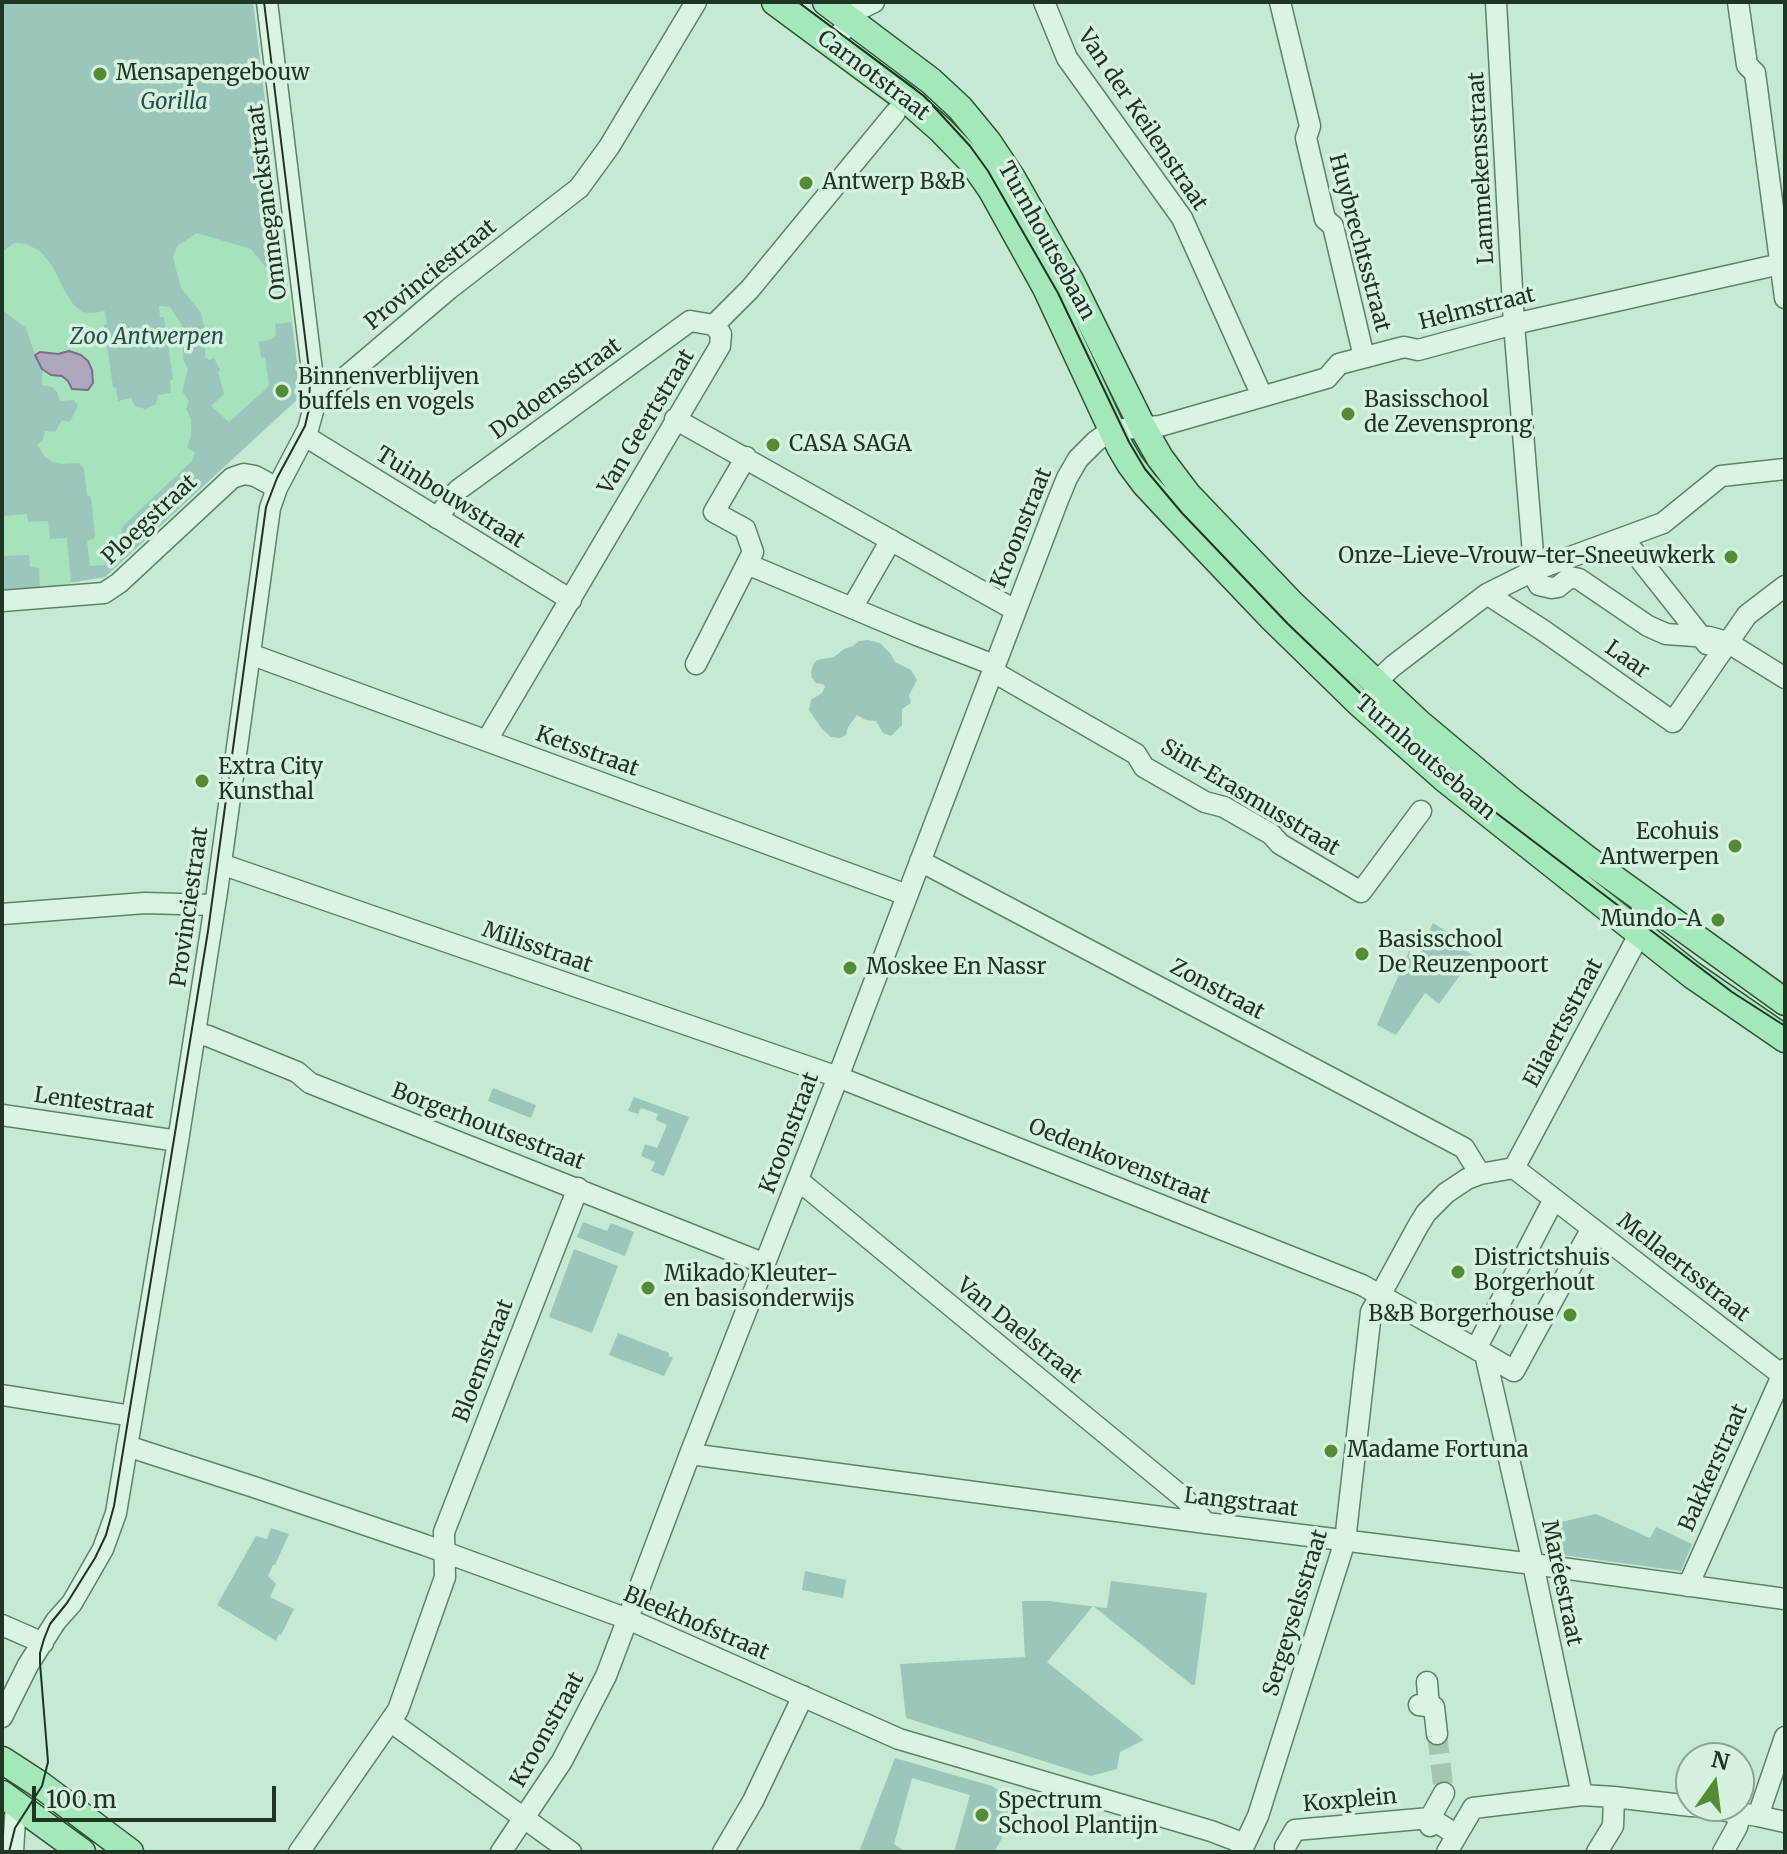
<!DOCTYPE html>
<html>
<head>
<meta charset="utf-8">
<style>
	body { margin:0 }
	#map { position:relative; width:1787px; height:1854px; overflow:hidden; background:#c6e9d2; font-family:Merriweather,serif }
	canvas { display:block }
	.frame { position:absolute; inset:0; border:4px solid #203522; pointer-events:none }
	.north { position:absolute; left:1675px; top:1742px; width:80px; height:80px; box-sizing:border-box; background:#d5f2df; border:2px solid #8da693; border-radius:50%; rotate:14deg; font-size:22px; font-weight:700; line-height:32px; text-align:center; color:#203522 }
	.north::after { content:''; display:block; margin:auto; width:28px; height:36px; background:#558b34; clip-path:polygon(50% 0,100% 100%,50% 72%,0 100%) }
	.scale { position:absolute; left:32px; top:1786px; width:244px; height:36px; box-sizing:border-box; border:4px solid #203522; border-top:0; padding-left:10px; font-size:24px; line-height:28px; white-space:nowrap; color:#203522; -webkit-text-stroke:6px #d5f2df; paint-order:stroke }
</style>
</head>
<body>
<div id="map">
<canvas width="1787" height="1854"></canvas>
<div class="frame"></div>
<div class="north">N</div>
<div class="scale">100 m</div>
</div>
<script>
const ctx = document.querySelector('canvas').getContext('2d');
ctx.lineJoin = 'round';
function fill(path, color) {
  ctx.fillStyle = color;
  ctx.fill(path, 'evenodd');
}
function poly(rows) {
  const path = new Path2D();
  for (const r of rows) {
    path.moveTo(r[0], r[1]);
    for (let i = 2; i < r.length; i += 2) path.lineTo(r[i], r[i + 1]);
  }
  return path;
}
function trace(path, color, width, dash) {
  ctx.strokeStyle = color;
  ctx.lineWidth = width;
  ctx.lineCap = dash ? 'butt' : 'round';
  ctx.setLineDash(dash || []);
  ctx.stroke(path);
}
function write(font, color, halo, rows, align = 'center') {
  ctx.font = font + ' Merriweather,serif';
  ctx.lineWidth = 7;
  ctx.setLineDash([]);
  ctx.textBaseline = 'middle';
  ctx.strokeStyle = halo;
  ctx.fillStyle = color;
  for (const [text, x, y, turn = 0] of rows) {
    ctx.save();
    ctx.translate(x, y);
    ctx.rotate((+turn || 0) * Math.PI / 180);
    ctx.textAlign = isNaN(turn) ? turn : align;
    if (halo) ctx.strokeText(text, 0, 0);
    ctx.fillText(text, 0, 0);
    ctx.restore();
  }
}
const green = poly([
	[2,2,253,2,301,396,105,577,40,588,2,591],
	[868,640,880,643,890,653,895,662,911,670,917,680,909,695,911,703,902,709,902,725,891,736,883,733,876,721,866,720,857,715,848,727,846,735,840,738,831,737,822,729,809,710,811,700,822,693,825,687,823,684,816,683,812,678,811,672,813,665,817,660,834,657,844,649,853,646,859,641],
	[1433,923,1462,941,1459,946,1474,956,1439,1004,1425,993,1396,1035,1377,1025,1409,951,1419,955],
	[493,1088,536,1105,531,1118,488,1101],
	[634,1097,689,1117,664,1176,651,1171,655,1162,641,1156,645,1144,657,1148,667,1125,656,1120,658,1114,641,1108,638,1114,628,1111],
	[583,1222,607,1231,611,1223,634,1232,625,1256,577,1237],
	[574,1249,618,1266,592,1333,549,1317],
	[618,1333,669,1353,669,1356,673,1358,664,1376,609,1355],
	[1596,1514,1650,1538,1656,1527,1692,1544,1681,1571,1548,1553,1544,1550,1539,1527],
	[271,1528,289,1534,275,1565,273,1565,268,1576,276,1584,270,1597,294,1609,281,1635,279,1634,276,1641,217,1605,256,1536,267,1539],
	[805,1571,846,1580,843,1598,802,1590],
	[1111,1581,1207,1593,1195,1684,1192,1685,1093,1606,1047,1662,1144,1740,1120,1752,1117,1769,1091,1776,906,1718,900,1664,1025,1657,1022,1601,1049,1601,1107,1608],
	[895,1758,992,1786,1017,1802,1016,1814,994,1852,954,1852,970,1795,912,1778,894,1844,906,1852,859,1852]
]);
const sand = poly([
	[197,233,251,249,276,280,287,280,292,322,275,324,276,335,272,339,259,342,261,357,265,358,269,386,229,422,211,406,224,394,218,372,220,370,214,358,209,360,205,357,206,334,201,313,181,288,173,258,177,246],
	[14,243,26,244,40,251,53,267,63,288,73,304,82,312,93,313,105,311,107,324,104,325,113,387,116,388,118,401,131,398,135,406,145,409,156,404,158,395,171,393,170,380,173,379,164,317,160,317,159,306,170,307,182,325,183,359,188,370,182,391,189,401,186,409,191,419,191,436,187,448,195,452,192,461,123,526,115,555,105,565,90,566,87,541,94,539,95,535,91,497,87,495,84,469,79,463,62,464,53,462,45,457,37,445,43,439,45,431,55,432,62,420,70,422,78,406,74,400,60,401,57,392,52,387,42,385,42,369,35,355,26,328,2,310,2,252],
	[27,514,28,522,48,521,50,539,67,538,71,584,40,588,39,568,30,567,29,555,2,556,2,516]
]);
const water = poly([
	[69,351,81,355,88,361,92,370,93,383,88,390,72,389,68,381,62,376,51,375,42,369,35,355,40,352,58,354,69,351]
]);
const minorTunnel = poly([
	[1437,1734,1444,1793]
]);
const minor = poly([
	[1044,2,1067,58,1182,218,1262,396],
	[1280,2,1310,126,1306,138,1325,219,1333,226,1364,357],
	[1496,2,1514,324,1535,578,1539,585,1552,588,1558,587,1570,577,1579,579,1648,626,1666,634,1709,637,1727,642,1785,678],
	[1738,2,1747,65,1755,73,1785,298],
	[832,44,860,9,874,2],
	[714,325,750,289,895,113],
	[314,397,329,391,449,289,579,188,609,147,696,2],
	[675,419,1015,610],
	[305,436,571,600],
	[1785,469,1721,476,1663,523,1535,570,1487,594,1544,631,1673,722,1747,615,1785,586],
	[437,518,458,490,690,321,714,325],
	[1623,538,1707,644],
	[747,564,914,634,994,665],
	[2,601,104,593,119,583,232,478,244,474,255,476,277,488],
	[852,608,891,540],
	[250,654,907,895],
	[696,664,753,552,745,529,714,512,746,457],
	[992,671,1136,754,1144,767,1205,802,1224,807,1271,834,1280,844,1361,892,1421,811],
	[1375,683,1393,666,1487,594],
	[487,740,720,346,721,334,714,325],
	[920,861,1464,1148,1480,1174],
	[221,864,838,1077,1362,1285,1485,1354,1533,1564,1582,1795],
	[2,914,145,903,215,905],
	[195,1033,208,1036,297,1072,310,1083,765,1264],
	[2,1115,178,1141],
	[1514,1168,1640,933,1643,913,1640,897],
	[798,1180,1185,1499,1206,1523],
	[1476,1349,1554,1199],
	[1485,1354,1514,1371,1592,1228],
	[2,1395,132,1416],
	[127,1446,257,1488,425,1545,628,1619,899,1739,1211,1831,1245,1844],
	[690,1454,1206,1523,1533,1564,1785,1599],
	[1688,1586,1785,1369],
	[2,1625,43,1643],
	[1427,1682,1429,1707],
	[1419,1705,1434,1707,1437,1734],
	[2,1717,28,1665,56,1621,72,1603,103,1549,116,1513,178,1141,217,892,270,508,277,488,308,429,313,411,313,379,267,2],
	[391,1722,571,1852],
	[1694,1806,1758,1816,1785,1822],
	[1758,1816,1785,1737],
	[1430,1826,1430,1818,1444,1793],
	[1285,1847,1295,1830,1430,1818,1457,1835],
	[13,1852,16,1803],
	[299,1852,398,1710,445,1577,444,1532,578,1188],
	[501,1852,562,1761,606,1676,690,1454,838,1077,1058,500,1067,478,1078,459,1096,441,1112,430,1160,426,1327,378,1339,364,1404,347,1418,350,1514,324,1785,263],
	[723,1852,753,1801,803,1696],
	[1241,1852,1258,1816,1345,1541,1371,1312,1418,1226,1426,1213,1446,1193,1467,1179,1480,1174,1514,1168,1782,1375],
	[1447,1852,1473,1808,1582,1795,1614,1797,1691,1806],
	[1597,1852,1613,1826,1614,1797],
	[1723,1852,1737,1827,1741,1813]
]);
const major = poly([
	[775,2,906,99,941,130,972,162,991,189,1046,288,1120,447,1130,464,1145,484,1173,514,1273,619,1359,703,1445,779,1692,975,1785,1039],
	[826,2,931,81,960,108,988,142,1012,178,1071,282,1143,428,1160,458,1188,495,1291,603,1419,723,1512,801,1587,859,1785,1002],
	[2,1760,42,1786,130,1852],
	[2,1794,82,1852]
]);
const tram = poly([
	[798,2,924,96,970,146,988,171,1058,293,1129,442,1145,469,1182,513,1288,624,1401,732,1495,812,1732,992,1785,1026],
	[9,1852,15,1828,42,1786,48,1762,40,1663,40,1653,44,1639,50,1624,67,1603,95,1558,106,1535,114,1506,208,931,266,507,277,478,305,426,309,409,310,378,264,2]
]);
const markers = [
	[100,74,8,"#558b34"],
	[806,183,8,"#558b34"],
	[282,391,8,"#558b34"],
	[1348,414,8,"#558b34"],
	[773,445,8,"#558b34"],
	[1731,557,8,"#558b34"],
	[202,781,8,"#558b34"],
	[1735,846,8,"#558b34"],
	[1718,920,8,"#558b34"],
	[1362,954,8,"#558b34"],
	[850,968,8,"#558b34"],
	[1458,1272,8,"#558b34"],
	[648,1288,8,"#558b34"],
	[1570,1315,8,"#558b34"],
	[1331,1451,8,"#558b34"],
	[982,1815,8,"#558b34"]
];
const poiNames = [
	["Mensapengebouw",116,74],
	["Antwerp B&B",822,183],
	["Binnenverblijven",298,378],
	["buffels en vogels",298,403],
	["Basisschool",1364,401],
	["de Zevensprong",1364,426],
	["CASA SAGA",789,445],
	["Onze-Lieve-Vrouw-ter-Sneeuwkerk",1715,557,"right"],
	["Extra City",218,768],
	["Kunsthal",218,793],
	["Ecohuis",1719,833,"right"],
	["Antwerpen",1719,858,"right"],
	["Mundo-A",1702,920,"right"],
	["Basisschool",1378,941],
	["De Reuzenpoort",1378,966],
	["Moskee En Nassr",866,968],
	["Districtshuis",1474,1259],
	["Borgerhout",1474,1284],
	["Mikado Kleuter-",664,1275],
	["en basisonderwijs",664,1300],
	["B&B Borgerhouse",1554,1315,"right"],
	["Madame Fortuna",1347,1451],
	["Spectrum",998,1802],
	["School Plantijn",998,1827]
];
const streetNames = [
	["Carnotstraat",873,76,37],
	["Van der Keilenstraat",1142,120,56],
	["Lammekensstraat",1482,168,-93],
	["Ommeganckstraat",268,202,-97],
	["Turnhoutsebaan",1046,241,61],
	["Huybrechtsstraat",1359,243,75],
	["Provinciestraat",431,275,-39],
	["Helmstraat",1477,309,-14],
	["Dodoensstraat",556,389,-36],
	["Van Geertstraat",647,422,-59],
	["Tuinbouwstraat",450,498,32],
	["Ploegstraat",150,520,-43],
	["Kroonstraat",1022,528,-68],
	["Laar",1627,660,35],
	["Ketsstraat",587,752,20],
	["Turnhoutsebaan",1425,758,41],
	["Sint-Erasmusstraat",1250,798,31],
	["Provinciestraat",190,907,-82],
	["Milisstraat",537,948,19],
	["Zonstraat",1217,990,28],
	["Eliaertsstraat",1564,1023,-62],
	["Lentestraat",94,1104,8],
	["Borgerhoutsestraat",488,1127,21],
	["Kroonstraat",790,1133,-69],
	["Oedenkovenstraat",1119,1162,22],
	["Mellaertsstraat",1683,1268,38],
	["Van Daelstraat",1019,1331,39],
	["Bloemstraat",484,1361,-69],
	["Bakkerstraat",1714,1468,-66],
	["Langstraat",1241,1503,7],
	["Maréestraat",1561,1583,78],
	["Sergeyselsstraat",1296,1613,-73],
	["Bleekhofstraat",696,1624,23],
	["Kroonstraat",548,1730,-61],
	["Koxplein",1350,1801,-5]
];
const parkNames = [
	["Gorilla",174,103],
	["Zoo Antwerpen",147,338]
];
fill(green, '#9bc6bb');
fill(sand, '#a6e2bc');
fill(water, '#afa7be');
trace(water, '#796f8b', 2);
trace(minorTunnel, '#a5c5af', 20, [20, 10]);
trace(minor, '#5e8364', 23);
trace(major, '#315134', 29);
trace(minor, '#d9f5e2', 20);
trace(major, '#a2e8b8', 26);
trace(tram, '#203522', 2);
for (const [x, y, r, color] of markers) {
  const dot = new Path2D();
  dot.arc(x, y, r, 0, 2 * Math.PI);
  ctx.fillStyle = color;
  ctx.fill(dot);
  trace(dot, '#d5f2df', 3);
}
write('22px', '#203522', '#d5f2df', poiNames, 'left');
write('22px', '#203522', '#d5f2df', streetNames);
write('italic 22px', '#294f4a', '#d5f2df', parkNames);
</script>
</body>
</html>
